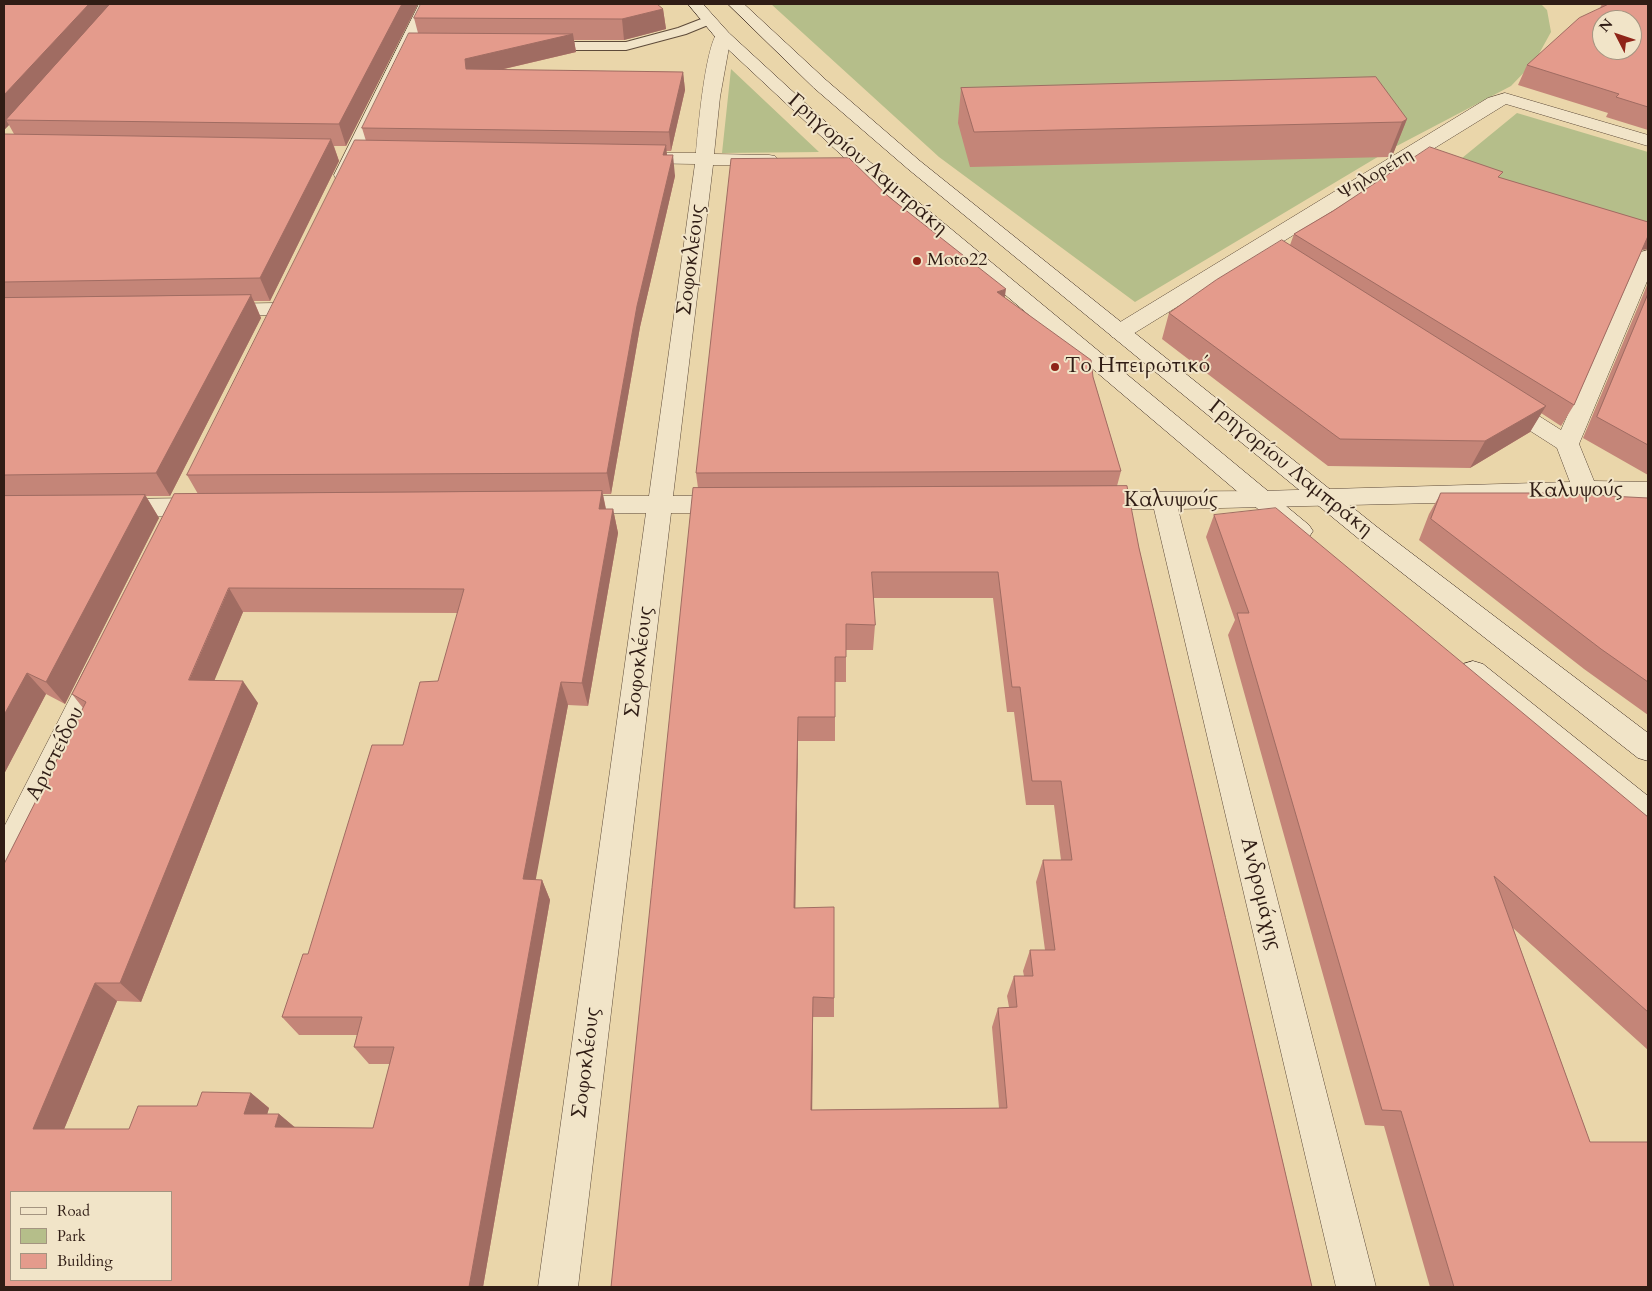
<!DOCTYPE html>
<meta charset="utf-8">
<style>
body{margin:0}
#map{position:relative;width:1652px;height:1291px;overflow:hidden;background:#ead6aa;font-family:Cardo,serif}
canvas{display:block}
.frame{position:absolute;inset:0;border:5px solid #301d15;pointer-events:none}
.legend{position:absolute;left:10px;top:1191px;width:162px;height:90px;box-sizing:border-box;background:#f1e4c8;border:1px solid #a49480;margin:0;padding:6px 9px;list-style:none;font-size:15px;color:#301d15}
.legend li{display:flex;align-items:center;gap:10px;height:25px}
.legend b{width:25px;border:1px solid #a49480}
.north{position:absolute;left:1592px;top:10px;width:50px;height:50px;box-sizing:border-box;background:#f1e4c8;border:1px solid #a49480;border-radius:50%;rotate:311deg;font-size:14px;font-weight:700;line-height:20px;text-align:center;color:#301d15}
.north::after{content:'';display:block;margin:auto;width:18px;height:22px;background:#8f2418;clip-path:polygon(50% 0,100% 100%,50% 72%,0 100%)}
</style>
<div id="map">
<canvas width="1652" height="1291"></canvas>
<div class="frame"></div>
<ul class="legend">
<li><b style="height:6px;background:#f1e4c8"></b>Road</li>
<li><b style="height:14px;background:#b5be8a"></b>Park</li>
<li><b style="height:14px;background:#e49b8c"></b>Building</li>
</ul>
<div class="north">N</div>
</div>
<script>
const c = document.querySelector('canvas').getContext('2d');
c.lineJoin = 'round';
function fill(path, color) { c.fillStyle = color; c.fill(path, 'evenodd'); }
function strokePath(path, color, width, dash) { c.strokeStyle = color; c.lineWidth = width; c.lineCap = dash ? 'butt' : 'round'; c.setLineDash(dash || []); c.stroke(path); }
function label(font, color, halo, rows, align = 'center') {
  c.font = font + ' Cardo,serif'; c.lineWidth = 4; c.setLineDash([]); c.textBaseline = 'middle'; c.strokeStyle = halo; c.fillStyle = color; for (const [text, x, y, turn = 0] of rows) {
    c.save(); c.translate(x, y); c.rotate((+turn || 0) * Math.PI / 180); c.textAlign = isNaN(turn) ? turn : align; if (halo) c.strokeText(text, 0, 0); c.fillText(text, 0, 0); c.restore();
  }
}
fill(new Path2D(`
 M771 4H1541L1547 10 1551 32 1535 61 1511 86 1391 149 1135 302 939 157Z
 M731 69 819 152 722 153Z
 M1517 113 1648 152V227L1445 172Z`), '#b5be8a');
const lane = new Path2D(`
 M709 16 715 20 713 23 686 34 626 50H547L541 46 547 42H626L678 28Z`);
const street = new Path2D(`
 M419 4H435L352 175 350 179 343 181 336 179 334 175Z
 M723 31 729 33 731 36 720 97 714 154 769 155 775 156 778 160 775 164 769 165H713L673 496 730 495 739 498 742 504 739 510 730 513H671L578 1287H538L646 513 568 514 559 511 556 505 559 499 568 496H649L695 164 637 163 631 162 628 158 631 154 637 153H696C698 129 705 50 717 33Z
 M1505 93 1648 135V146L1506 104 1128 337 1120 339 1112 337 1109 332 1112 327 1488 98Z
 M1648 250V279L1579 444 1594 481 1648 482V498L1178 509 1376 1287H1336L1154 509 1093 510 1084 507 1081 501 1084 495 1093 492 1262 491 1570 482 1557 448 1496 409 1493 404 1496 399 1504 397 1512 399 1561 430 1638 256 1641 252Z
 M278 303 285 305 289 309 285 313 278 315 220 316 213 314 209 310 213 306 220 304Z
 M205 498 214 501 217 507 214 513 205 516 115 517 106 514 103 508 106 502 115 499Z
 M98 660 108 663 112 671 15 868 4 872V827L88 663Z`);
const secondary = new Path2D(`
 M688 4H703L729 33 864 157 1309 525 1313 531 1309 537 1300 540 1291 537 852 165 717 39Z
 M728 4H744L826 80 920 161 1377 527 1648 733V761L1638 758 1359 539 908 169 814 88Z
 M1473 661 1483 664 1648 796V827L1637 823 1463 680 1459 672 1463 664Z`);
strokePath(lane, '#5e4b3a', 2);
strokePath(street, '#5e4b3a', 1);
strokePath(secondary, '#301d15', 1);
fill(lane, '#f1e4c8');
fill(street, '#f1e4c8');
fill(secondary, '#f1e4c8');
fill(new Path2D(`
 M4 4H418L346 146H334L339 161 270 301H254L261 318 170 496H146L159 518 65 704 46 694 4 774V134H14L9 125 4 130Z
 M1602 4H1648V130L1606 117 1608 113 1518 85 1527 65 1600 8Z
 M663 9 666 29 624 40H574L576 52 500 70 683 72 685 90 671 151H666L667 155 675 176 640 327 611 494H603L606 509H613L618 533 588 706 568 705 535 880H542L550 900 483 1287H4L83 708 72 694 198 494 187 475 366 141 362 128 418 33 414 18ZM243 612 458 613 438 681 403 745 308 954 282 1017 299 1035H357L354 1047 369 1064H390L373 1128H295L279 1114H267L269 1108 251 1093 197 1106 129 1129H64L117 1001 141 1002 258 703 214 680Z
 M961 88 1407 119 1393 154 1388 157 970 167 958 123Z
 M1501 178 1648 222V249L1642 250 1574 405 1561 426 1541 413 1530 432 1470 468 1328 466 1162 339 1169 313 1290 245 1294 234 1333 211Z
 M889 197 1004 298 1093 377 1121 471 1117 486 1139 548 1312 1287H611L698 488 696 473ZM873 598H993L1007 712H1014L1026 805H1054L1061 860H1043L1036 882 1045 950H1030L1023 971 1024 976H1014L1007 996 1009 1007 998 1008 992 1027 999 1108 812 1110 813 1017H834V998L795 908 798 741H835V682H846V650H873L875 625Z
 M1648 283V475L1583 438Z
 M1441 493 1648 498V715L1584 669 1419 540 1429 514Z
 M1214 515 1648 817V1050L1513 928 1590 1142 1648 1287H1430L1384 1126 1365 1125 1228 635 1235 620 1206 537Z`), '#c48578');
fill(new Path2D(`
 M89 4H117L6 120 9 125 4 130V95Z
 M402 4H418L346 146 339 124Z
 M663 9 666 29 624 40 622 19Z
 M573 34 576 52 469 77 466 69 465 59Z
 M683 72 685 90 671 151 669 132Z
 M1407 119 1393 154 1388 157 1402 122Z
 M331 139 339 161 270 301 260 278Z
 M666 145 668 165 663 155Z
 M673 155 675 176 640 327 611 494 607 473 637 306Z
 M1648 236V249L1640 250Z
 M1006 289 1003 309 997 292Z
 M251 295 261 318 170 496 156 473Z
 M1546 406 1530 432 1470 468 1485 441Z
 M602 491 607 515 599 509Z
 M145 495 159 518 65 704 46 682Z
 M613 509 618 533 588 706 582 683Z
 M229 588 243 612 205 703 189 680Z
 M27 673 46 694 4 774V715Z
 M243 681 258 703 141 1002 120 983Z
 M561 682 568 705 532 900 523 879Z
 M798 717V741L795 929 794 908Z
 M542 880 550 900 483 1287H469Z
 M95 983 117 1001 58 1144 33 1129Z
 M813 997V1017L812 1127 811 1110Z
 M251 1093 269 1108 263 1129 244 1114Z
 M279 1114 297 1129 275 1127Z`), '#a06c62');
const building = new Path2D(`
 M4 4H89L4 95Z
 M110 4H402L339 124 6 120Z
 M421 4H657L663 9 622 19 414 18Z
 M1609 4H1648V107L1616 97 1619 94 1527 65 1579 18ZM1602 20H1632V50H1602Z
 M409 33 573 34 465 59 466 69 683 72 669 132 362 128Z
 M1376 77 1407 119 1402 122 974 132 961 88Z
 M4 134 331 139 260 278 4 282Z
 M355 140 666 145 663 155H673L637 306 607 473 187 475Z
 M1430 147 1503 172 1498 177 1648 222V236L1574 405 1294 234 1333 211Z
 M849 158 889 197 1006 289 997 292 1091 360 1093 377 1121 471 696 473 731 159Z
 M1282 240 1546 406 1485 441 1340 439 1169 313 1216 280Z
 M1648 294V445L1597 417Z
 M251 295 156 473 4 475V298Z
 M1127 486 1139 548 1312 1287H611L693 488ZM872 572H998L1012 687H1020L1032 781H1061L1072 860H1043L1055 950H1030L1033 976H1014L1017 1007 998 1008 1007 1108 811 1110 813 997 834 998V907L794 908 798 717H835V657H846V624L875 625Z
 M602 491 599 509H613L582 683 561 682 523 879 542 880 469 1287H4V864L86 702 72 694 174 494ZM229 588 464 589 438 681 420 682 403 745H372L308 954H303L282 1017H362L354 1047H394L373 1128 275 1127 279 1114H244L251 1093 202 1092 197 1106H138L129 1129H33L95 983H120L243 681 189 680ZM11 1192H171V1280H11Z
 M1441 493H1552L1648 498V682L1601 649 1431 519Z
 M145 495 46 682 27 673 4 715V496Z
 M1276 508 1648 817V1012L1494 876 1590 1142H1648V1287H1454L1401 1111 1382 1110 1237 613H1249L1214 515Z`);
fill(building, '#e49b8c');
strokePath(building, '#a06c62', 1);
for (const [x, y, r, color] of [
 [917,261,5,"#8f2418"],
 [1055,367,5,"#8f2418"]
]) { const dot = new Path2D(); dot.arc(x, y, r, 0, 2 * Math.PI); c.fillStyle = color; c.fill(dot); strokePath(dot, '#f1e4c8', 2); }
label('18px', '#301d15', '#f1e4c8', [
 ["Ψηλορείτη",1376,175,-31]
]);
label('18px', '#301d15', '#f1e4c8', [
 ["Moto22",927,261]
], 'left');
label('21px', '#301d15', '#f1e4c8', [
 ["Γρηγορίου Λαμπράκη",867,165,41],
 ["Σοφοκλέους",692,260,-83],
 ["Γρηγορίου Λαμπράκη",1290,469,39],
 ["Καλυψούς",1576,491,-1],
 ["Καλυψούς",1171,501],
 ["Σοφοκλέους",640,662,-83],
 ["Αριστείδου",56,754,-63],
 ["Ανδρομάχης",1260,894,76],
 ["Σοφοκλέους",587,1063,-83]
]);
label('21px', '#301d15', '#f1e4c8', [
 ["Το Ηπειρωτικό",1065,367]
], 'left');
</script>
